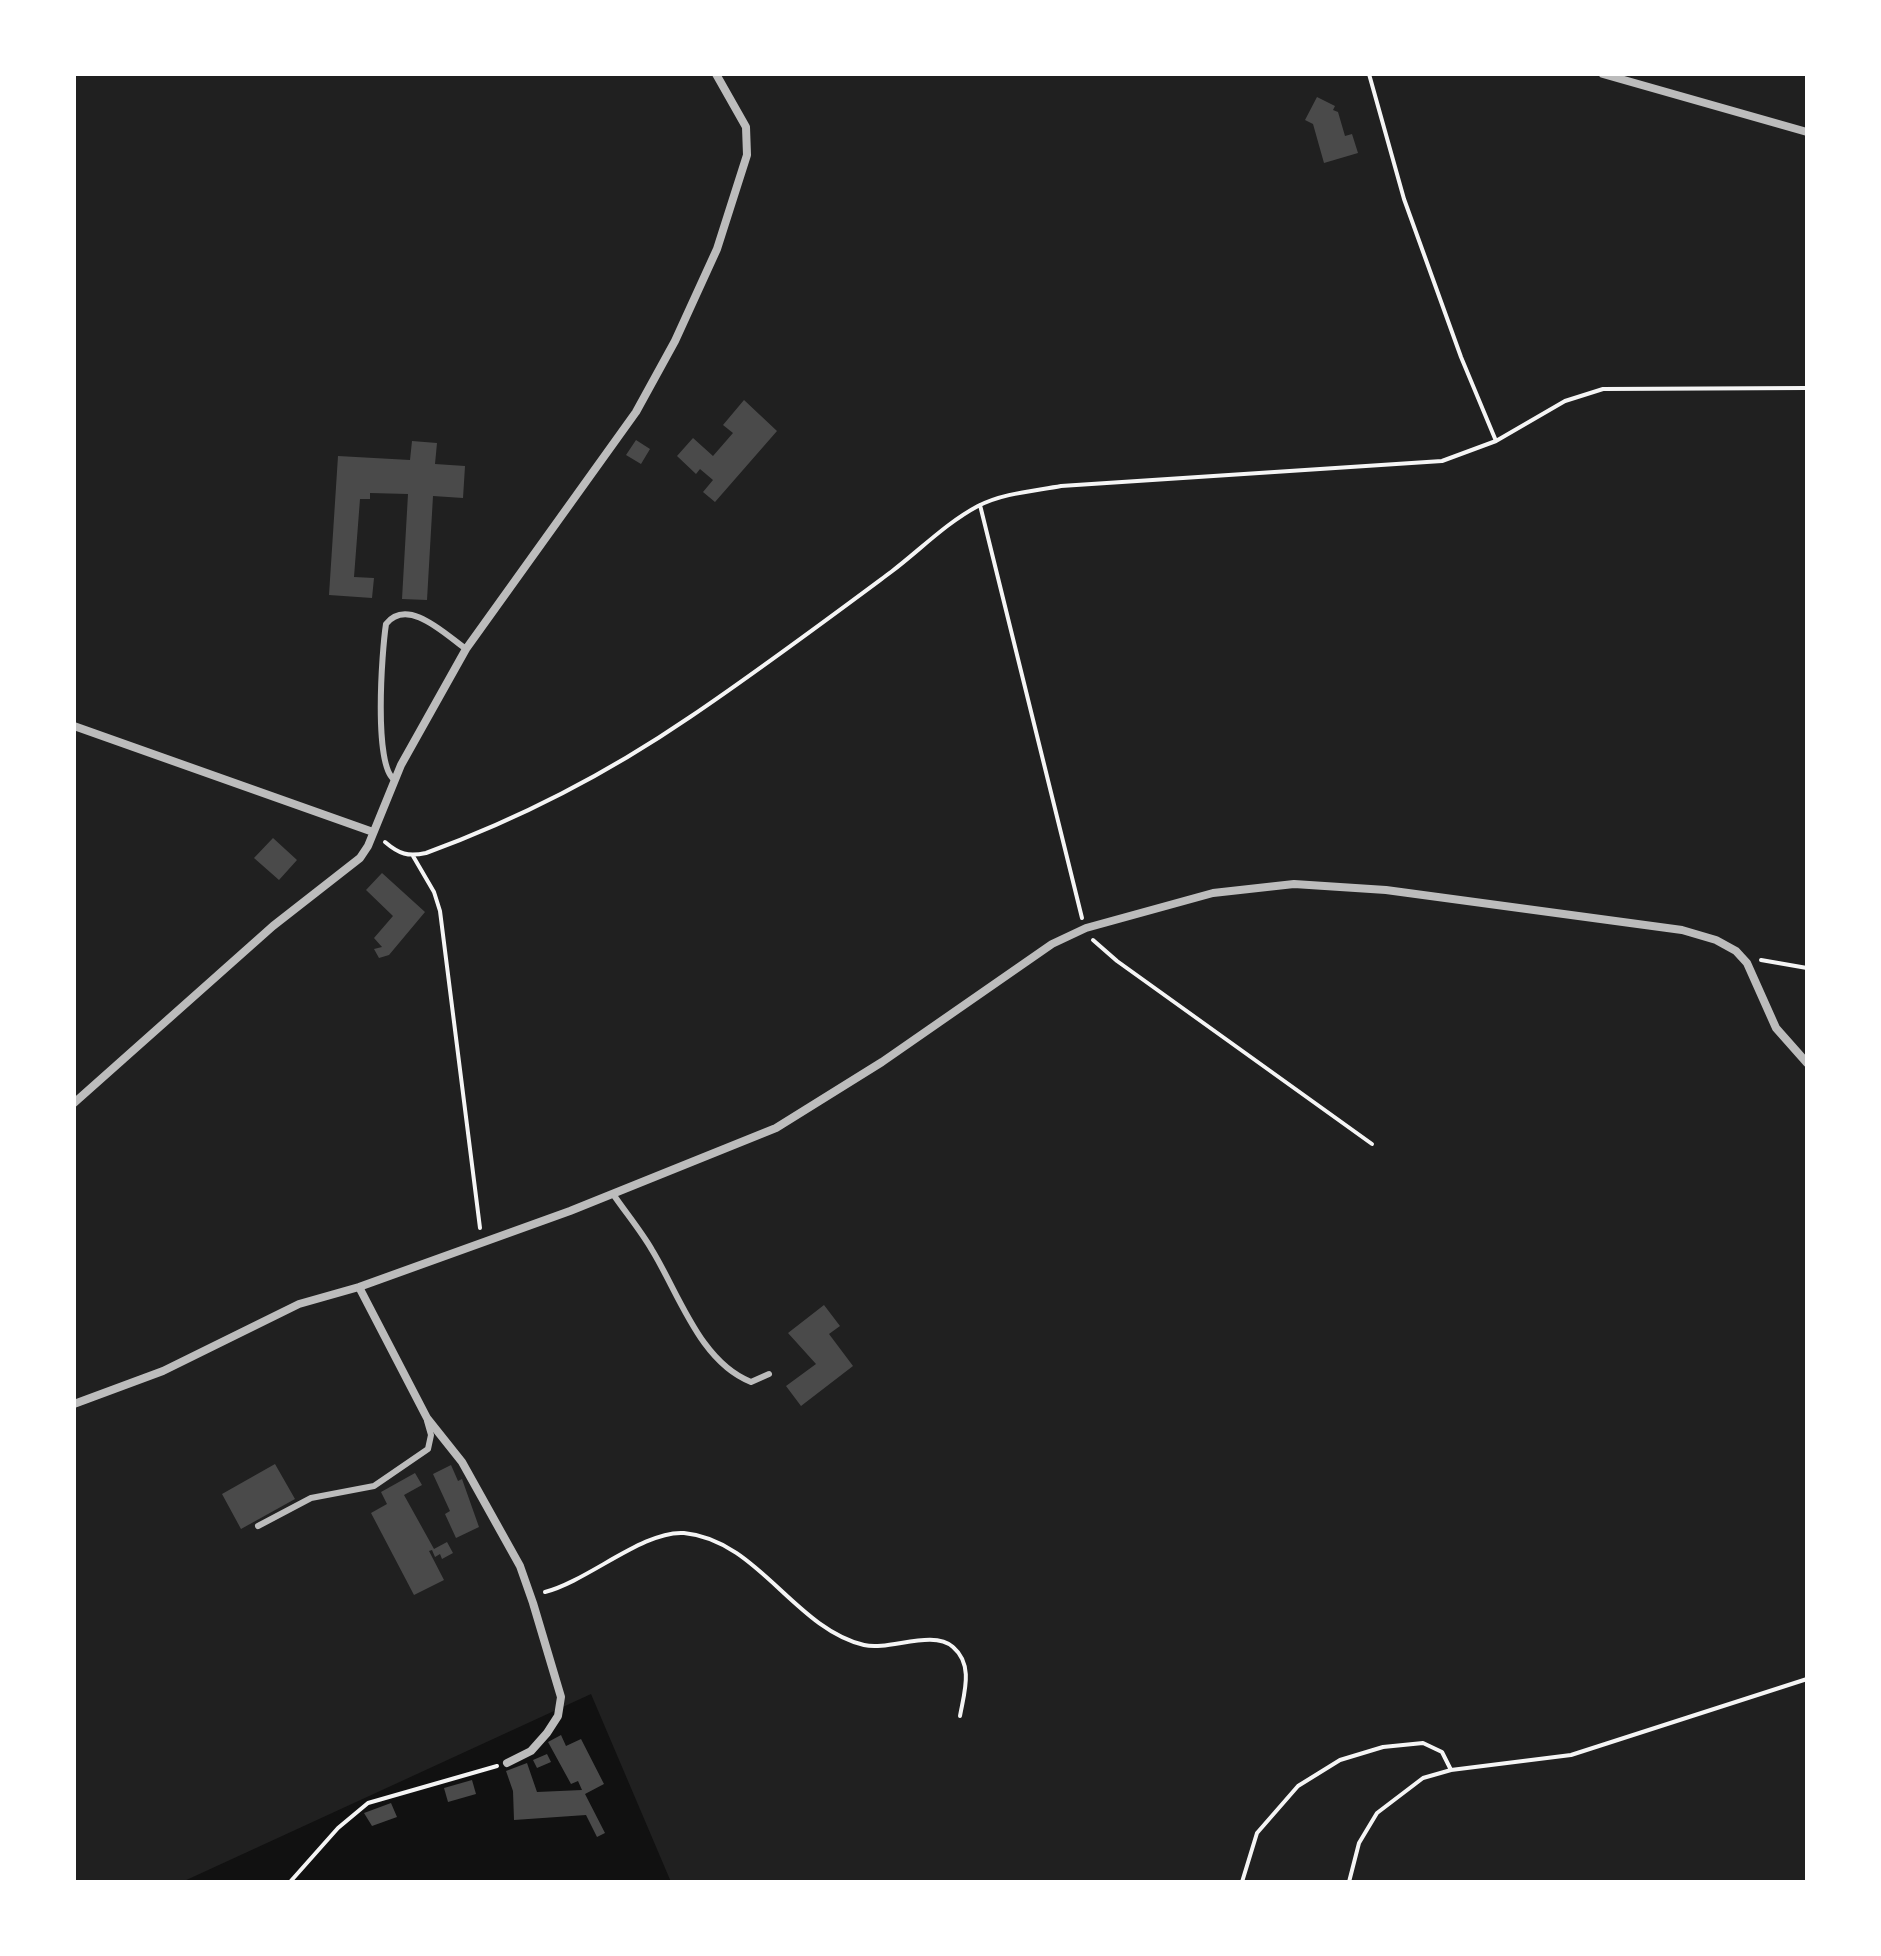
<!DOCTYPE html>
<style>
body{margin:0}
#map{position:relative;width:1881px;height:1956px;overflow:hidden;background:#111;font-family:Manrope,sans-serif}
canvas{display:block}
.frame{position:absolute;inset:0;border:76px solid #fff;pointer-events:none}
</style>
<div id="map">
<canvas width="1881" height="1956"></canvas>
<div class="frame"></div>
</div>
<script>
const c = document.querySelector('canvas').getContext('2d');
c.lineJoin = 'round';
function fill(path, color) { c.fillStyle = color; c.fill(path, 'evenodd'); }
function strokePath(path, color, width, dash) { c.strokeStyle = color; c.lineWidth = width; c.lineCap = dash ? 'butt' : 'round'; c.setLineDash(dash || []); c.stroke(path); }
fill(new Path2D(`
 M74 74H1807V1882H671L591 1694 182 1882H74Z`), '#202020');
fill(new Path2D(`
 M1317 97 1335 106 1333 110 1338 112 1345 136 1352 134 1358 153 1324 163 1313 124 1305 120Z
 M744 400 777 431 715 502 703 492 713 480 700 469 696 474 677 456 693 438 713 456 733 433 723 425Z
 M636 440 650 449 641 464 626 455Z
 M412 441 437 443 435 464 465 466 463 498 433 496 427 600 402 599 408 494 370 493V499H360L354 577 374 578 372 598 329 595 338 456 410 460Z
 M273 838 297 860 279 880 254 858Z
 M382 873 425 912 389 955 379 958 374 949 382 947 374 938 393 916 366 890Z
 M824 1305 840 1326 829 1334 853 1366 801 1406 786 1386 816 1364 788 1333Z
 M275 1464 295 1499 241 1529 222 1494Z
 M451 1465 458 1481 462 1479 479 1527 456 1538 445 1514 450 1511 433 1474Z
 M415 1473 422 1485 404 1495 434 1549 447 1542 453 1553 442 1559 440 1554 435 1557 432 1550 429 1551 444 1580 414 1595 371 1513 387 1504 381 1492Z
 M561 1735 566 1746 581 1739 604 1784 585 1794 605 1833 597 1837 586 1815 514 1820 513 1791 506 1771 527 1763 537 1792 582 1790 578 1781 571 1784 548 1742Z
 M547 1754 551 1762 537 1768 533 1760Z
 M472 1780 476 1794 448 1802 444 1788Z
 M391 1803 397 1817 372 1826 364 1813Z`), '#4a4a4a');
strokePath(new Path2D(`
 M1369 74 1404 199 1461 357 1496 441
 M980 505 1082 918
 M385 842C399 854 408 857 426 853 519 819 608 773 690 717 758 671 825 621 891 572 920 550 946 523 978 506 1003 493 1034 491 1061 486L1442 461 1496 441 1565 401 1603 389 1807 388
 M413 856 434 892 440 911 480 1228
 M1093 940 1117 961 1372 1144
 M1761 960 1807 968
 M545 1592C588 1581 644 1530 684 1533 758 1540 794 1628 864 1645 889 1651 933 1629 953 1647 974 1665 964 1693 960 1716
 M290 1882 338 1828 368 1803 497 1766
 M1242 1882 1257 1833 1298 1786 1340 1760 1383 1747 1423 1743 1442 1752 1451 1770
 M1349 1882 1359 1843 1377 1813 1423 1778 1451 1770 1571 1755 1807 1679`), '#f5f5f5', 4);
strokePath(new Path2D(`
 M395 780C373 768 382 650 386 624 408 596 447 636 466 649
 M613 1194C626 1213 641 1231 652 1250 679 1294 700 1362 751 1382L769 1374
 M258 1526 311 1498 374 1486 428 1449 431 1435 427 1421`), '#bcbcbc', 6);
strokePath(new Path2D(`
 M1603 74 1807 132
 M74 726 373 832
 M74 1103 273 926 360 858 368 846 401 765 466 649 636 412 675 341 717 249 747 155 746 127 716 74
 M359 1287 427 1418 462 1462 520 1566 533 1603 561 1697 558 1716 547 1733 531 1751 507 1763
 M74 1404 163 1371 299 1304 359 1287 570 1211 776 1128 882 1062 1052 944 1086 928 1213 893 1294 884 1386 890 1682 930 1716 940 1736 951 1747 963 1776 1028 1807 1063`), '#bcbcbc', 8);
</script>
